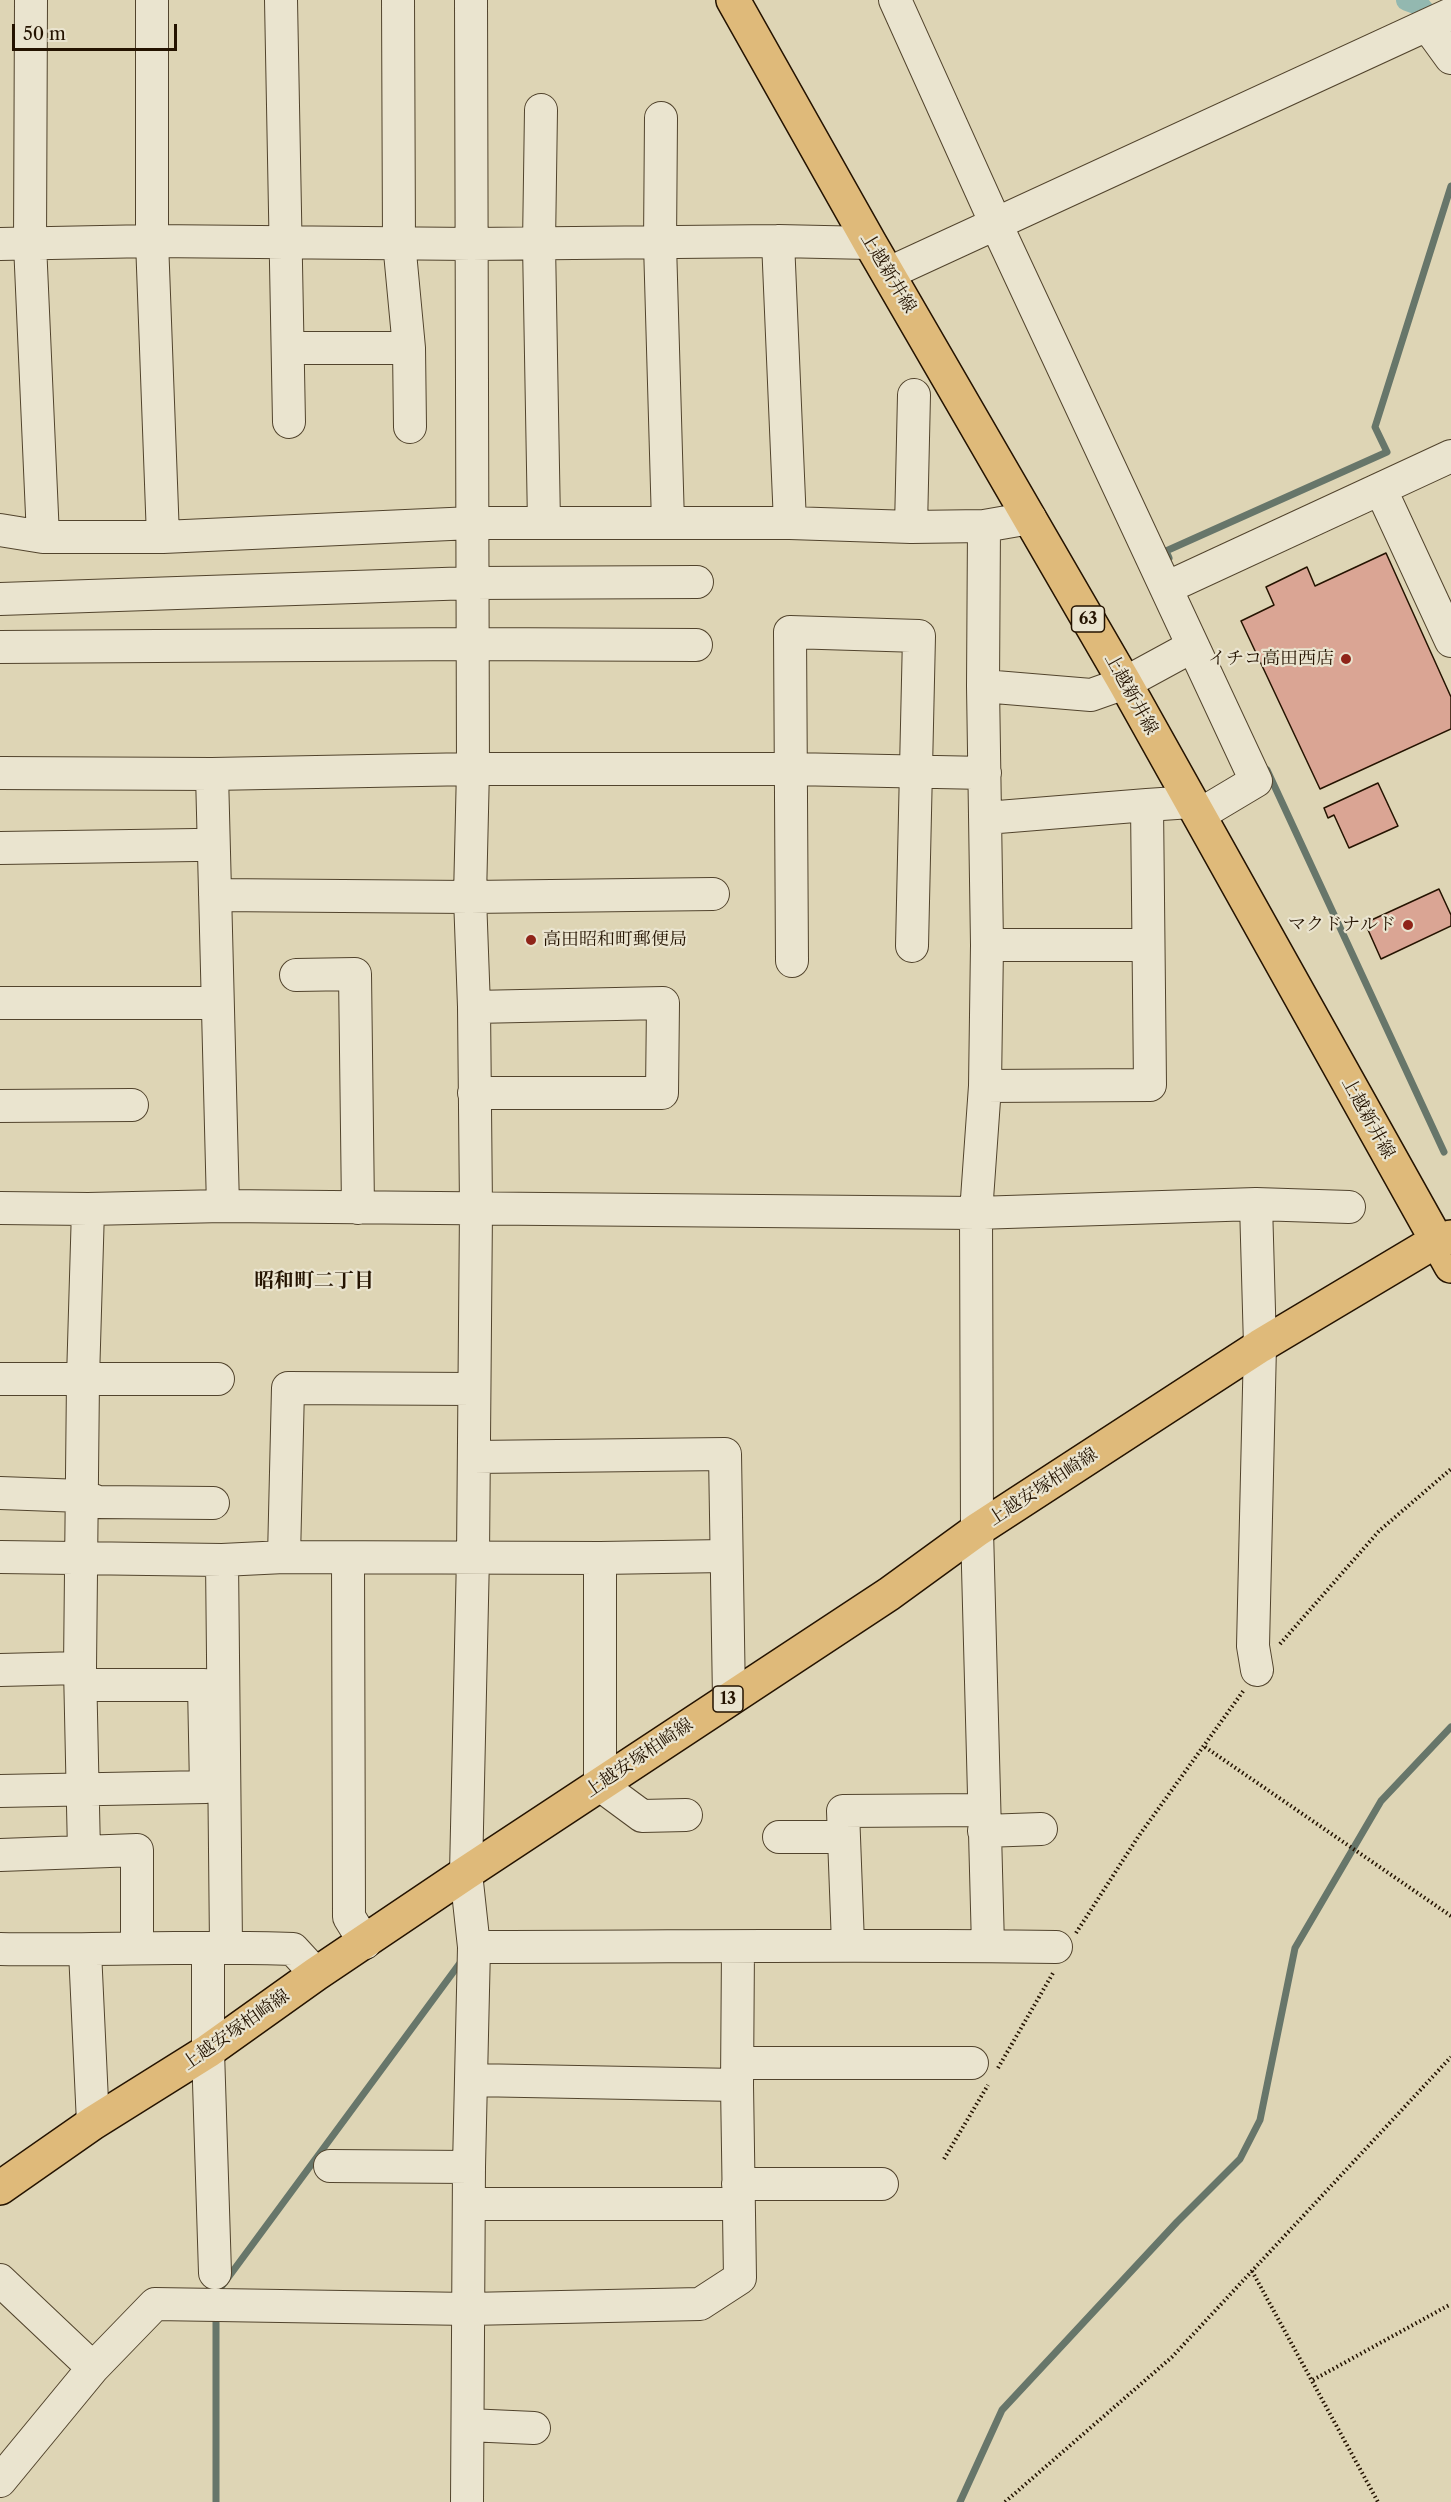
<!DOCTYPE html>
<meta charset="utf-8">
<style>
body{margin:0}
#map{position:relative;width:1451px;height:2502px;overflow:hidden;background:#ded5b5;font-family:"Libre Caslon Text",serif}
canvas{display:block}
.scale{position:absolute;left:12px;top:24px;width:165px;height:27px;box-sizing:border-box;border:3px solid #241300;border-top:0;padding-left:8px;font-size:18px;line-height:21px;white-space:nowrap;color:#241300;-webkit-text-stroke:4px #eae4cf;paint-order:stroke}
</style>
<div id="map">
<canvas width="1451" height="2502"></canvas>
<div class="scale">50 m</div>
</div>
<script>
const c = document.querySelector('canvas').getContext('2d');
c.lineJoin = 'round';
function strokePath(path, color, width, dash) { c.strokeStyle = color; c.lineWidth = width; c.lineCap = dash ? 'butt' : 'round'; c.setLineDash(dash || []); c.stroke(path); }
function fill(path, color) { c.fillStyle = color; c.fill(path, 'evenodd'); }
function label(font, color, halo, rows, align = 'center') {
  c.font = font + ' "Libre Caslon Text","Noto Serif JP",serif'; c.lineWidth = 4.5; c.setLineDash([]); c.textBaseline = 'middle'; c.strokeStyle = halo; c.fillStyle = color; for (const [text, x, y, turn = 0] of rows) {
    c.save(); c.translate(x, y); c.rotate((+turn || 0) * Math.PI / 180); c.textAlign = isNaN(turn) ? turn : align; if (halo) c.strokeText(text, 0, 0); c.fillText(text, 0, 0); c.restore();
  }
}
strokePath(new Path2D(`
 M1418 4 1425 18
 M1169 558 1166 551 1387 452 1375 427 1451 186
 M1267 770 1444 1152
 M216 2297V2294L460 1963
 M216 2314V2502
 M960 2502 1002 2410 1177 2222 1240 2159 1260 2120 1295 1948 1381 1801 1451 1727`), '#67766a', 7);
strokePath(new Path2D(`
 M1407 0 1418 4 1442 34`), '#93b8b0', 22);
const building = new Path2D(`
 M1386 553 1451 697V729L1320 789 1241 621 1274 605 1266 587 1307 567 1315 586Z
 M1378 783 1398 826 1349 848 1334 815 1328 818 1324 808Z
 M1439 889 1451 915V926L1381 959 1365 923Z`);
fill(building, '#daa594');
strokePath(building, '#241300', 1.5);
const minor = new Path2D(`
 M31 0 30 244 43 537
 M281 0 289 422
 M398 0 399 242 409 348 410 427
 M895 0 996 224 1193 646 1125 683 1091 695 983 686
 M1427 25 1451 58
 M541 110 539 244 544 523
 M661 118 660 244 668 523
 M778 241 790 523
 M0 244 152 241 472 244 778 241 870 243
 M889 273 1451 14
 M288 348H409
 M1381 490 1451 641
 M911 527 914 395
 M0 530 43 537H163L152 241V0
 M163 537 472 523H790L911 527 984 526
 M1166 588 1451 456
 M0 599 472 583 697 582
 M1193 646 1256 781 1199 815
 M0 647 472 644 696 645
 M0 773 212 774 473 769H791L985 773
 M212 774 223 1206
 M986 818 1147 805
 M0 848 196 845
 M215 895 470 897 713 894
 M987 945H1148
 M792 961 790 632 919 636 912 946
 M296 975 355 974 358 1208
 M0 1003H217
 M474 1007 663 1003 662 1093H474
 M985 1086 1150 1085 1147 805 1191 802
 M0 1106 132 1105
 M1256 1204 1260 1346 1253 1646 1257 1670
 M0 1208 88 1209 223 1206 976 1213 1256 1204 1349 1207
 M0 1379H218
 M474 1457 725 1454 729 1699
 M0 1493 82 1496 98 1502 213 1503
 M0 1557 222 1560 284 1557 600 1558 725 1556
 M284 1557 288 1388 473 1389
 M600 1558V1785L642 1816 686 1815
 M348 1559 349 1917 365 1943
 M222 1560 226 1946
 M0 1670 80 1668
 M0 1791 206 1787 204 1685H81
 M984 1831 1041 1829
 M779 1837H844
 M84 1852 80 1668 83 1379 88 1209
 M0 1855 137 1850V1948
 M848 1944 843 1811 983 1810
 M988 1946 977 1530 976 1213 985 1086 987 945 983 686 984 526 1030 518
 M474 1947C668 1947 862 1944 1056 1947
 M0 1949C98 1951 195 1945 293 1949L316 1974
 M208 1949V2051L215 2273
 M85 1951 93 2123
 M738 2063H972
 M472 2080 737 2085
 M330 2166 469 2167
 M738 2184H882
 M469 2204H737
 M0 2280 93 2368
 M468 2425 534 2428
 M0 2481 93 2368 155 2304 469 2309 700 2304 740 2278 737 2085 738 1947
 M467 2502 469 2167 474 1947 466 1873 473 1556 476 1208 474 1007 470 897 473 769 471 0`);
const major = new Path2D(`
 M733 0 870 243 1125 683 1451 1266
 M0 2188 93 2123 208 2051 316 1974 466 1873 889 1594 977 1530 1260 1346 1436 1241 1451 1237`);
strokePath(minor, '#52442d', 34);
strokePath(major, '#241300', 36);
strokePath(new Path2D(`
 M1280 1644 1379 1531 1451 1469
 M1205 1747 1451 1916
 M1076 1933 1138 1837 1244 1690
 M998 2068 1053 1973
 M944 2159 988 2085
 M1252 2271 1378 2502
 M1313 2380 1451 2304
 M1005 2502 1172 2357 1451 2057`), '#241300', 4, [1.5, 3]);
strokePath(minor, '#eae4cf', 32);
strokePath(major, '#dfba7a', 33);
for (const [x, y, r, color] of [
 [1346,659,6,"#8f2418"],
 [1408,925,6,"#8f2418"],
 [531,940,6,"#8f2418"]
]) { const dot = new Path2D(); dot.arc(x, y, r, 0, 2 * Math.PI); c.fillStyle = color; c.fill(dot); strokePath(dot, '#eae4cf', 2); }
for (const [x, y, w] of [
 [1088,619,33],
 [728,1699,30]
]) { const box = new Path2D(); box.roundRect(x - w / 2, y - 13, w, 26, 4.5); c.fillStyle = '#eae4cf'; c.fill(box); strokePath(box, '#241300', 1.5); }
label('bold 16px', '#241300', null, [
 ["63",1088,619],
 ["13",728,1699]
]);
label('18px', '#241300', '#eae4cf', [
 ["上越新井線",888,273,59],
 ["上越新井線",1131,694,61],
 ["上越新井線",1368,1118,61],
 ["上越安塚柏崎線",1043,1487,-33],
 ["上越安塚柏崎線",639,1758,-34],
 ["上越安塚柏崎線",236,2030,-35]
]);
label('18px', '#241300', '#eae4cf', [
 ["イチコ高田西店",1334,659],
 ["マクドナルド",1396,925],
 ["高田昭和町郵便局",543,940,"left"]
], 'right');
label('bold 20px', '#241300', '#eae4cf', [
 ["昭和町二丁目",314,1281]
]);
</script>
